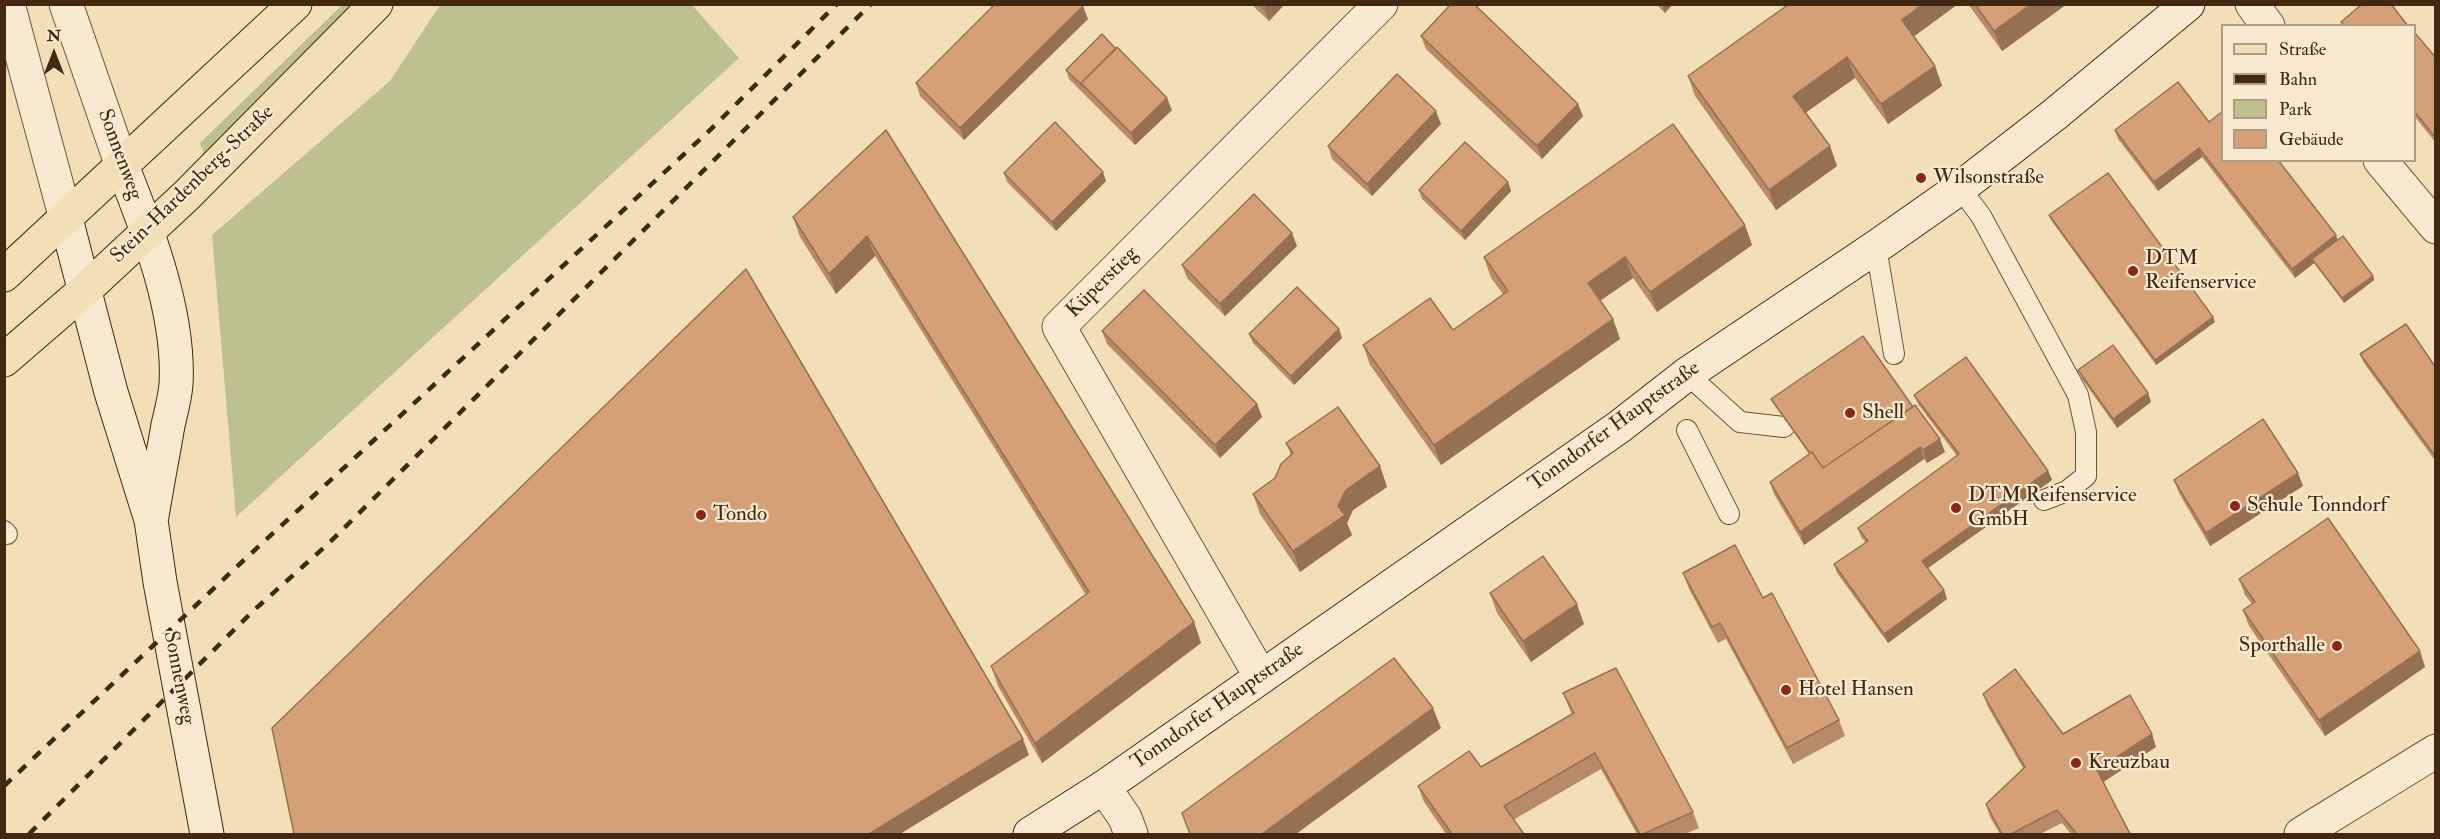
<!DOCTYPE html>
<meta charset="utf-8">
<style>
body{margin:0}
#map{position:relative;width:2440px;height:839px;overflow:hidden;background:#f2dfb7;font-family:"IM FELL Double Pica",serif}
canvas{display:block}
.frame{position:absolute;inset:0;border:6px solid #422711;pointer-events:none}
.legend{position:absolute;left:2221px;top:24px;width:195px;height:138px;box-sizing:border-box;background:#f7ead0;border:2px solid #af9c84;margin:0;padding:8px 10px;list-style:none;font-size:18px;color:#422711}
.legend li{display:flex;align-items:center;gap:12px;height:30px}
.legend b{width:30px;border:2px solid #af9c84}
.north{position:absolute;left:24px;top:24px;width:60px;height:60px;-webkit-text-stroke:4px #f7ead0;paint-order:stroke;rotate:0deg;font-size:16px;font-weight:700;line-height:24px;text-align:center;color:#422711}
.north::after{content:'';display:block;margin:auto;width:21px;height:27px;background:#422711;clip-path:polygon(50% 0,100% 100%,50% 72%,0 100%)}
</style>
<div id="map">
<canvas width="2440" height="839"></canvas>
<div class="frame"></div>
<ul class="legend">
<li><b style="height:8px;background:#f2dfb7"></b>Straße</li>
<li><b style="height:8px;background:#422711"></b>Bahn</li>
<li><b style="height:16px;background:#bcc18d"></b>Park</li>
<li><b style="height:16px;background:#d6a077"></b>Gebäude</li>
</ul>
<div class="north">N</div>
</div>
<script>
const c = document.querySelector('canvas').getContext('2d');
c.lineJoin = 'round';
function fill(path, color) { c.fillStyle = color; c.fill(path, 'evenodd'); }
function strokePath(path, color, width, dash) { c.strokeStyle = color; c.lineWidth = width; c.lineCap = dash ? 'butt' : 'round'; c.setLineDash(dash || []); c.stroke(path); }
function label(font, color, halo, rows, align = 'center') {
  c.font = font + ' "IM FELL Double Pica",serif'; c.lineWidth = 4.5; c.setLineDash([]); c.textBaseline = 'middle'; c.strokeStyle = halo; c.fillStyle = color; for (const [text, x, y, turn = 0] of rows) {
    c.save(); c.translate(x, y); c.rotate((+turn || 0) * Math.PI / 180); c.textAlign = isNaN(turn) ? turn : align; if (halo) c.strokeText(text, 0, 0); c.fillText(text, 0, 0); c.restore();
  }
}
fill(new Path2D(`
 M342 5H359L204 155 200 143Z
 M440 5H692L739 58 236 517 212 235 390 81Z`), '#bcc18d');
const service = new Path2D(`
 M1960 188 1981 216 2078 395 2086 432V476L2067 491 2044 500
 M1876 247 1894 354
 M1687 374 1740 422 1784 427
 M1687 430 1729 514
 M4 531 7 534`);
const minor = new Path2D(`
 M2252 4 2268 26
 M2380 160 2436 227
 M1261 677 1059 327 1381 4
 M1104 787 1125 818 1131 834
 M2301 834 2436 751`);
const tertiary = new Path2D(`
 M8 4 66 219
 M66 4 122 166`);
const secondary = new Path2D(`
 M122 166C148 230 180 314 176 384 175 398 171 412 168 425 163 455 157 485 152 516
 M66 219 111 392 151 520 160 582 207 834
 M1030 834 1104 787 1619 427 1687 374 1876 247 1960 188 2054 115 2188 4`);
const primary = new Path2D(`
 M4 275 295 4
 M4 360 85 290 187 195 376 4`);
strokePath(service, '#6e553a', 22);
strokePath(minor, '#6e553a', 35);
strokePath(tertiary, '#6e553a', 35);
strokePath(secondary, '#422711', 35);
strokePath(primary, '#422711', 35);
strokePath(service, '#f7ead0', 20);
strokePath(minor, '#f7ead0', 33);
strokePath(tertiary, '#f7ead0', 33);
strokePath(secondary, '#f7ead0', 33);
strokePath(primary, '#f2dfb7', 33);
strokePath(new Path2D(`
 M4 786 244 560 707 133 837 4
 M29 834 253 611 328 544 871 4`), '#422711', 4.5, [10, 10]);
fill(new Path2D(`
 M1251 4H1285L1269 21Z
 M1656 4H1673L1665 13Z
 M1958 4 1914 36 1935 66 1942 86 1888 124 1855 78 1806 112 1830 146 1837 166 1776 210 1695 96 1688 76Z
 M1968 4H2067L2002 51Z
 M1088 19 964 140 920 96 916 83Z
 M2415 33 2436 58V143L2415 117Z
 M1421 36 1583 116 1542 159 1426 49Z
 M1066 70 1172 110 1135 145 1069 79Z
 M2209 122 2337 240 2373 276 2374 280 2344 303 2314 263 2295 278 2202 157 2158 191 2118 139 2115 130Z
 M1441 124 1372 196 1332 159 1328 146Z
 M886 130 1194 622 1201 643 1042 763 998 686 991 666 1086 595 875 256 836 294 800 237 793 217Z
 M1004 173 1106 181 1056 231 1007 182Z
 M1508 182 1511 191 1465 240 1422 199 1419 190Z
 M2049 215 2215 322 2156 365 2051 220Z
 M1745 225 1752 245 1657 312 1633 278 1600 301 1613 319 1620 339 1441 465 1370 365 1363 345 1453 330 1503 294 1491 278 1484 257Z
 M1297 246 1225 316 1187 278 1182 265Z
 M1339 329 1342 338 1294 385 1253 343 1249 334Z
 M1102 331 1257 404 1262 417 1220 458 1107 344Z
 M2360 354 2436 368V462L2364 363Z
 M2078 370 2148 393 2151 402 2117 428 2082 379Z
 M1914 395 2048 471 2052 480 1928 568 1944 590 1947 599 1888 643 1837 573 1834 564 1866 543 1861 537 1858 528 1957 456 1918 404Z
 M1771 399 1945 452 1927 463 1924 459 1804 545 1774 494 1770 482 1809 454 1773 403Z
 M1286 443 1380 466 1387 487 1353 510 1347 523 1352 535 1300 572 1260 514 1253 494 1275 478 1291 455Z
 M2174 480 2303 486 2210 546 2179 493Z
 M1683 573 1763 598 1839 720 1845 736 1793 764 1726 639 1718 643 1689 589Z
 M2239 579 2425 667 2325 736 2249 626 2243 610 2252 604 2245 595Z
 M1490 593 1584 624 1531 662 1497 613Z
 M1563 693 1693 812 1699 828 1685 834H1637L1601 769 1513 820 1524 834H1446L1424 802 1418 786 1481 767 1572 715Z
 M1983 694 2063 734 2156 747 2103 782 2131 834H2071L2062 823 2040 834H2000L1990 817 1986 804 2023 768 1988 707Z`), '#b88a66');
fill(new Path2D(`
 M1268 4H1285L1269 21 1264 9Z
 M1662 4H1673L1665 13Z
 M1923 4H1958L1909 40 1902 20Z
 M2031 4H2067L2002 51 1994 31Z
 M1083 6 1088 19 964 140 960 128Z
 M1847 57 1855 78 1801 116 1793 96Z
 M1935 66 1942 86 1888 124 1881 104Z
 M1167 98 1172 110 1135 145 1131 133Z
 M1578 104 1583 116 1542 159 1537 146Z
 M1436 111 1441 124 1372 196 1367 184Z
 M1830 146 1837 166 1776 210 1769 190Z
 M2199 148 2202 157 2158 191 2154 182Z
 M1103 172 1106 181 1056 231 1052 222Z
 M1508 182 1511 191 1465 240 1461 231Z
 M1745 225 1752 245 1657 312 1650 292Z
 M1292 233 1297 246 1225 316 1220 304Z
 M2336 235 2339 244 2312 259 2314 263 2295 278 2292 269Z
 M867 236 875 256 836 294 829 274Z
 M1625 257 1633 278 1595 304 1588 283Z
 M2373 276 2374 280 2344 303 2342 298Z
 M2213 317 2215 322 2156 365 2155 360Z
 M1613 319 1620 339 1441 465 1434 445Z
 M1339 329 1342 338 1294 385 1291 376Z
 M2148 393 2151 402 2117 428 2113 419Z
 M1257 404 1262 417 1220 458 1215 445Z
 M1940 439 1945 452 1927 463 1923 450Z
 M1920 447 1924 459 1804 545 1800 532Z
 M1380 466 1387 487 1353 510 1347 523 1352 535 1300 572 1293 551 1338 506 1346 490Z
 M2048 471 2052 480 1925 570 1922 561Z
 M2298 473 2303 486 2210 546 2206 533Z
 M1944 590 1947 599 1888 643 1884 634Z
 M1577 604 1584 624 1531 662 1523 641Z
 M1194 622 1201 643 1042 763 1035 743Z
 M2420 651 2425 667 2325 736 2319 720Z
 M1433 708 1441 728 1296 834H1262Z
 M2152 734 2156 747 2102 783 2097 770Z
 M1023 739 1029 755 900 834H869Z`), '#967053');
const building = new Path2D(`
 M995 4H1082L1083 6 960 128 916 83Z
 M1260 4H1268L1264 9Z
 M1451 4H1474L1578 104 1537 146 1421 36Z
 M1789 4H1923L1902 20 1935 66 1881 104 1847 57 1793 96 1830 146 1769 190 1688 76Z
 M1975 4H2031L1994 31Z
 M2362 4H2391L2408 26H2344L2341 22Z
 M2415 33 2436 58V138L2415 112Z
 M1102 34 1116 49 1081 83 1083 86 1066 70Z
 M1117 47 1167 98 1131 133 1081 83Z
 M1397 74 1436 111 1367 184 1328 146Z
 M2178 82 2209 122 2223 111V160H2278L2336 235 2292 269 2199 148 2154 182 2115 130Z
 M1055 122 1103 172 1052 222 1004 173Z
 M1673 124 1745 225 1650 292 1625 257 1588 283 1613 319 1434 445 1363 345 1430 298 1453 330 1508 291 1484 257Z
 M886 130 1194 622 1035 743 991 666 1089 592 867 236 829 274 793 217Z
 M1465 142 1508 182 1461 231 1419 190Z
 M2108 173 2213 317 2155 360 2049 215Z
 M1254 194 1292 233 1220 304 1182 265Z
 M2343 236 2373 276 2342 298 2312 259Z
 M746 269 1023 739 869 834H294L272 728Z
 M1297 287 1339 329 1291 376 1249 334Z
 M1144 290 1257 404 1215 445 1102 331Z
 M2406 324 2436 368V457L2360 354Z
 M1863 336 1913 407 1823 468 1812 452 1810 453 1771 399Z
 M2113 345 2148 393 2113 419 2078 370Z
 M1966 357 2048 471 1922 561 1944 590 1884 634 1834 564 1868 541 1858 528 1959 454 1914 395Z
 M1915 405 1940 439 1923 450 1920 447 1800 532 1770 482 1812 452 1823 468Z
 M1338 407 1380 466 1346 490 1338 506 1345 515 1293 551 1253 494 1275 478 1281 464 1293 453 1286 443Z
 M2263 419 2298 473 2206 533 2174 480Z
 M2328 518 2420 651 2319 720 2243 610 2255 602 2239 579Z
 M1735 545 1763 598 1772 593 1839 720 1787 748 1720 623 1712 627 1683 573Z
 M1543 556 1577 604 1523 641 1490 593Z
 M1394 658 1433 708 1262 834H1190L1182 813Z
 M1616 668 1693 812 1643 834H1640L1595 753 1504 806 1524 834H1452L1418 786 1469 751 1481 767 1574 713 1563 693Z
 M2015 669 2063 734 2130 695 2152 734 2097 770 2130 834H2077L2057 810 2011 834H2002L1986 804 2025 767 1983 694Z`);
fill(building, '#d6a077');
strokePath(building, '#967053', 1.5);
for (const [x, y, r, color] of [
 [1921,178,6,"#8f2418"],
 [2133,271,6,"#8f2418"],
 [1850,413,6,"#8f2418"],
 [2235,506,6,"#8f2418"],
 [1956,508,6,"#8f2418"],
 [701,515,6,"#8f2418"],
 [2337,646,6,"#8f2418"],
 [1786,690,6,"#8f2418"],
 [2076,763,6,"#8f2418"]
]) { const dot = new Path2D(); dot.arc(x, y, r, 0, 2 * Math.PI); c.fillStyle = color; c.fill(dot); strokePath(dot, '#f7ead0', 2); }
label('21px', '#422711', '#f7ead0', [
 ["Sonnenweg",119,155,70],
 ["Stein-Hardenberg-Straße",193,185,-44],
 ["Küperstieg",1103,283,-45],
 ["Tonndorfer Hauptstraße",1615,427,-36],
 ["Sonnenweg",178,678,79],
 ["Tonndorfer Hauptstraße",1218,707,-35]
]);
label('21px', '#422711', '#f7ead0', [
 ["Wilsonstraße",1933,178],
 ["DTM",2145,259],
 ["Reifenservice",2145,283],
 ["Shell",1862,413],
 ["DTM Reifenservice",1968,496],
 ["GmbH",1968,520],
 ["Schule Tonndorf",2247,506],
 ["Tondo",713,515],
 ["Sporthalle",2325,646,"right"],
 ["Hotel Hansen",1798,690],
 ["Kreuzbau",2088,763]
], 'left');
</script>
